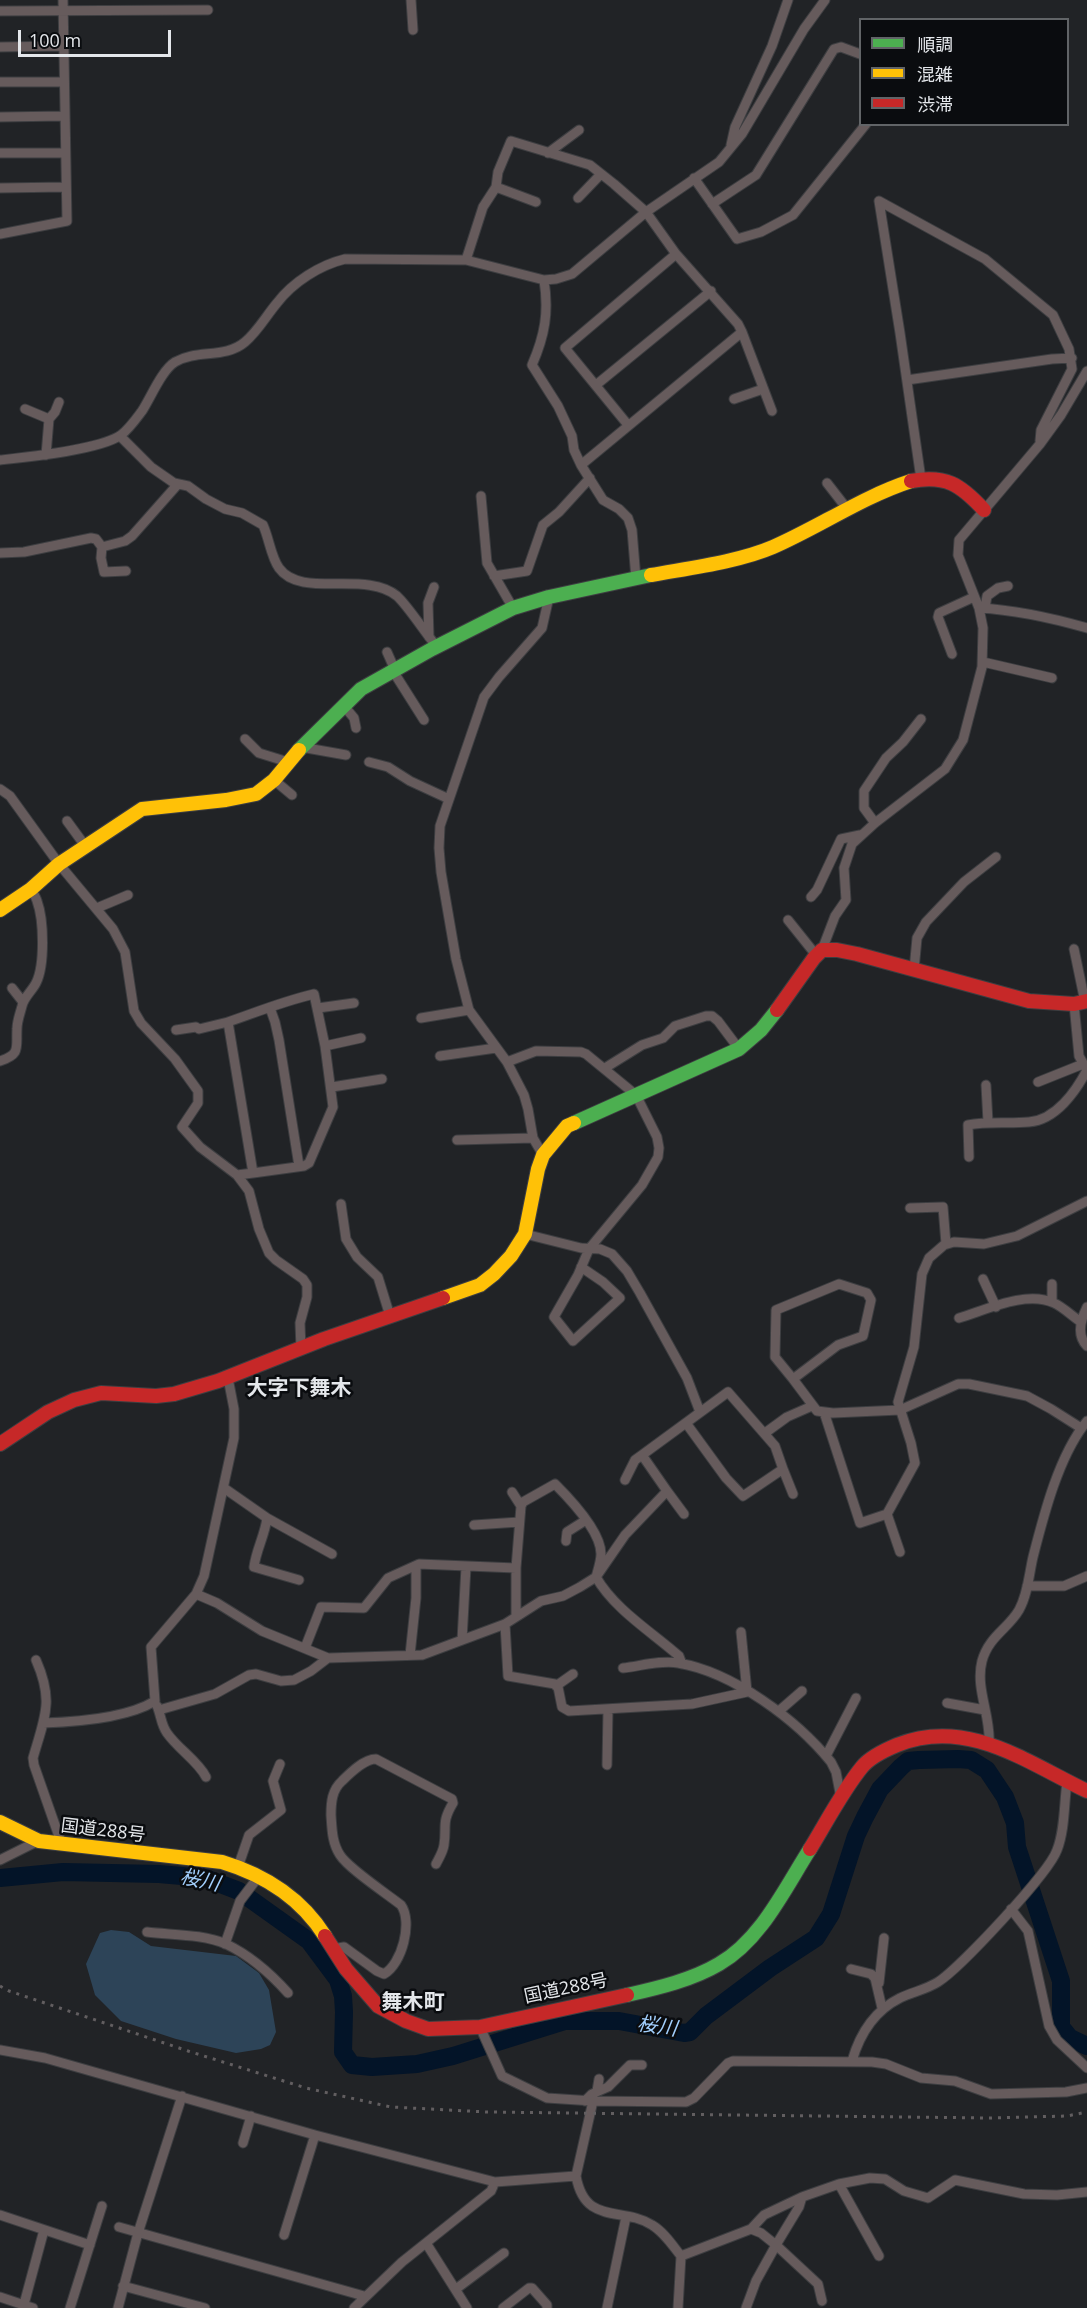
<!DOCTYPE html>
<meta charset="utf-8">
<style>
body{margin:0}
#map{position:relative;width:1087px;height:2308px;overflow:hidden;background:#212326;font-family:"Open Sans","Noto Sans JP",sans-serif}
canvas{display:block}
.legend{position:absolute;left:859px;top:18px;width:210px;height:108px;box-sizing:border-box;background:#0a0c0f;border:2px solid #616467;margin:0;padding:8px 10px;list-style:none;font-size:18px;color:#e4e7eb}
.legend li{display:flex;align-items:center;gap:12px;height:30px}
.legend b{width:30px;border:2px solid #616467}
.scale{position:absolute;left:18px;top:30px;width:153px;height:27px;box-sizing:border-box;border:3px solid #e4e7eb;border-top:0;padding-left:8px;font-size:18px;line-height:21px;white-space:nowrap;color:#e4e7eb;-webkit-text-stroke:4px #0a0c0f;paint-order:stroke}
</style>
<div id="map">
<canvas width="1087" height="2308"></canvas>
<ul class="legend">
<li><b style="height:8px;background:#4caf50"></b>順調</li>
<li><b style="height:8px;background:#ffc107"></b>混雑</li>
<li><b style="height:8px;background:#c62828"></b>渋滞</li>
</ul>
<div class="scale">100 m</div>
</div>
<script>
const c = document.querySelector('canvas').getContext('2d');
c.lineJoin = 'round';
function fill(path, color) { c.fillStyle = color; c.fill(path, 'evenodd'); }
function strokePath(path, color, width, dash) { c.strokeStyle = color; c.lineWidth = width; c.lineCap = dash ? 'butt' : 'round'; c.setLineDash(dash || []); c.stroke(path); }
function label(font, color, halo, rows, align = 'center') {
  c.font = font + ' "Open Sans","Noto Sans JP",sans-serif'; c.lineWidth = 5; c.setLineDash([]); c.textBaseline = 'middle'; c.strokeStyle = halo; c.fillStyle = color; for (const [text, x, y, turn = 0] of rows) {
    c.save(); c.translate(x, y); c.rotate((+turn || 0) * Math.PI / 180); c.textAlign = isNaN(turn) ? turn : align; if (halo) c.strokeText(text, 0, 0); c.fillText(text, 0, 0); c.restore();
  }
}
fill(new Path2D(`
 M111 1930 129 1932 151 1946 236 1956 259 1973 269 1990 276 2032 270 2045 261 2049 236 2053 176 2039 121 2021 95 1995 86 1964 100 1933Z`), '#2d4458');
strokePath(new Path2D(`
 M0 1878 63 1872 159 1874 205 1878 239 1891 309 1941 338 1980 343 1996 344 2012 343 2052 352 2065 372 2067 417 2064 453 2056 565 2021H619L684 2033 690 2032 706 2016 770 1968 816 1938 831 1914 856 1836 865 1817 880 1789 901 1767 908 1761 919 1760 958 1759 971 1760 987 1770 1005 1797 1015 1823 1017 1847 1061 1981V2027L1070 2038 1087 2046`), '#031428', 18);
const street = new Path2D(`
 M411 0 413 30
 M0 11 208 10
 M0 47 63 46
 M0 82H64
 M0 117 64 116
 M731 145 735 127 772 46 788 0
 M0 153H65
 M548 153 579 130
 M694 178 737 239 761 232 793 215 866 124
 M496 187 536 202
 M0 188 65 187
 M578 198 601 174
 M879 201 985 259 1053 315 1069 349 1072 369 1041 430 1040 441
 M879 201 900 333 921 479
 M712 204 756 175 834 49 841 47 860 54
 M0 234 67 221 63 0
 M466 260 483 207 496 187 498 172 511 141 590 165 614 184 646 212 676 254 738 324 742 332 581 465
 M544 280C549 312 545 335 532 365L558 406 572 436 574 450 581 465 603 500 619 509 628 518 632 530 636 579
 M742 332 772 411
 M907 380 1052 359 1072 358
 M596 385 711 291
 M734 399 763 389
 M25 409 49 419
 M628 425 565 348 676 254
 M120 436 151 467 174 483 188 486 206 499 225 509 242 513 263 525C269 538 271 557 279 568 301 599 366 570 397 596 408 606 426 634 437 647
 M46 455 49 419 55 412 59 402
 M0 460C28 457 99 450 121 435 129 429 136 419 142 411 151 397 162 370 175 362 197 349 225 359 245 342 258 331 266 316 277 303 293 282 320 265 345 259L466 260 544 280 556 279 572 274 646 212 719 162 742 134 804 29 825 0
 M827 483 848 510
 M481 496 487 563 513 608
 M102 547 101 558 104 572 126 571
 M0 553 24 552 91 538 96 539 102 547 125 541 132 536 178 484
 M494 576 527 571 543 525 559 512 590 478
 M979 608C1016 610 1052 618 1087 628
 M985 608 987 596 998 588 1008 586
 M429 637 428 603 434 587
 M387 652 395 670
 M952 654 938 617 939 613 974 597
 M983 662 1052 678
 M393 671 424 720
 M344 706 354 718 356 728
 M245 739 259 753 288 762
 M301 747 346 755
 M369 762 388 767 410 781 449 799
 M274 780 292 795
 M0 789 10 796 59 864 113 929 125 952 134 1011 141 1023 175 1059 198 1091V1103L182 1127 200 1147 237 1175 253 1173
 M67 821 86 847
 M875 823 864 808V791L886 758 903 742 921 719
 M811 897 817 890 841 839 860 835
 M97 908 128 895
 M788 920 816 955
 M1074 949 1085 1002
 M822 950 835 916 846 900 844 868 852 844 875 823 945 769 963 740 982 667 983 628 979 608 958 555 959 540 1040 444 1061 415 1087 371
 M914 970 917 938 926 922 964 882 996 857
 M12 988 23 1002
 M314 994 325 1046 333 1107 309 1163 304 1166 253 1173 228 1022C257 1012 284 1001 314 994Z
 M270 1008 275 1022 279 1040 299 1166
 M318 1008 354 1003
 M421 1018 469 1010
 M176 1030 196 1027 199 1029 228 1022
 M325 1046 361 1038
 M440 1056 496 1048
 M0 1061C21 1054 16 1048 17 1029 17 1021 20 1014 22 1006 24 997 32 991 36 983 45 965 44 920 37 901 36 897 33 893 31 889
 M507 1062 536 1051 581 1052 586 1054 636 1095 657 1137 659 1148 658 1157 642 1185 589 1249 578 1275 554 1317 573 1341 620 1298 603 1282 581 1267
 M605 1068 642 1045 663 1038 675 1026 706 1016H712L718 1021 739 1049
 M1038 1082 1083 1064
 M986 1085 988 1122
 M332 1087 382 1079
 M457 1140 533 1138
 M543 1155 533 1138 528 1109 524 1095 507 1062 469 1010 456 959 441 872 439 848 440 826 484 697 499 677 542 628 549 597
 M969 1157 968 1125C988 1121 1009 1124 1029 1122 1056 1120 1076 1091 1087 1070L1079 1056 1074 1004
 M237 1175 249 1191 259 1229 269 1253 276 1260 303 1279 307 1285V1297L300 1323 301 1349
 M341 1204 346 1239 357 1257 378 1277 390 1316
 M910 1208 943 1207 946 1244
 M525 1234 581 1248 600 1249 612 1254 627 1271 640 1293 687 1378 700 1412
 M983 1279 996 1307
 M839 1284 867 1293 871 1300 863 1336 838 1345 793 1379 775 1357 776 1310Z
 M1052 1302V1284
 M1087 1307C1081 1319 1076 1335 1087 1346
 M959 1318C986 1310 1026 1290 1054 1303 1063 1307 1072 1316 1081 1322
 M793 1379 817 1411 833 1413 900 1410 958 1384H969L1027 1396 1051 1409 1081 1428
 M824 1412 860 1523 887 1514 915 1463 911 1443 898 1402 914 1347 922 1274 929 1258 944 1245 954 1242 984 1244 1017 1236 1087 1201
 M765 1433 787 1417 812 1406
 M783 1469 793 1494
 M625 1480 635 1460 642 1455
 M224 1488 267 1518 332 1554
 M667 1491 684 1514
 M512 1492 521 1506
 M887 1514 900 1552
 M267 1518C265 1535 256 1550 254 1567L299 1580
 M474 1525 519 1522
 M566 1541 567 1532 586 1520
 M1027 1586H1064L1087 1576
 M196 1594 217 1603 262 1631 328 1658 422 1655 505 1624 541 1601 563 1596 580 1587 596 1577 625 1535 667 1491 642 1455 728 1392 775 1446 783 1469 743 1496 726 1478 686 1423
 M516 1616V1568L521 1506 523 1502 555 1484C570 1499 601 1531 601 1554 601 1561 598 1570 596 1577 613 1607 647 1629 673 1651L679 1656 682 1664
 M505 1624 508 1676 555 1684 558 1687 562 1707 569 1711 692 1704 747 1692 741 1632
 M462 1640 466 1567
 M305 1648 321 1607 364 1608 388 1578 419 1564 516 1568
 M410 1655 416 1598V1566
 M36 1660C54 1701 45 1716 33 1758L34 1765 62 1845
 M623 1668C641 1666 660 1660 678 1663 733 1672 797 1720 831 1762L836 1772 841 1798
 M556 1686 573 1674
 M947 1703 985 1710
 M157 1706C161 1715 161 1725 167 1733 178 1749 198 1761 206 1777
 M159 1710 215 1694 249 1675 256 1674 281 1681 294 1680 311 1671 328 1658
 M779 1711 802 1691
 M43 1723C76 1722 127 1718 155 1701L151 1647 196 1594 204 1576 234 1438V1409L228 1378
 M989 1743C991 1716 975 1688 982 1661 989 1636 1008 1629 1019 1610 1028 1594 1029 1574 1033 1557 1044 1514 1059 1455 1087 1421
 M826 1756 856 1698
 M607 1765 608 1710
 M0 1860 38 1841
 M238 1867 249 1835 281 1810 273 1781 280 1764
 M1011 1909 1028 1931 1049 2026 1057 2040 1087 2068
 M147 1932C172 1935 203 1934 226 1944 249 1955 271 1974 288 1993
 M225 1944 240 1901 259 1876
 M333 1949 344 1947 377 1971 384 1974C402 1964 413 1922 401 1905 387 1894 348 1868 340 1855 332 1843 332 1829 331 1815 331 1802 332 1790 342 1781 350 1773 364 1759 376 1759L452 1799 453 1803C441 1823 447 1826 444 1845 443 1852 439 1858 436 1864
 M851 1969 871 1974 875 1978 882 2008
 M879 1983 884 1938
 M480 2027 502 2076 547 2098 593 2101 686 2102 694 2098 728 2063 733 2061 872 2062 886 2064 921 2078 955 2081 991 2094 1066 2092 1087 2088
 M0 2050 45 2058 315 2135 495 2182 576 2176C585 2226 622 2206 652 2225 664 2232 673 2246 681 2256L751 2229 761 2233 776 2245 756 2281 746 2308
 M852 2061C860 2033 874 2011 900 1998 913 1992 927 1989 938 1982 960 1968 1049 1873 1057 1850 1065 1830 1064 1803 1067 1782
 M597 2091 599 2079
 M585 2101 592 2094 608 2087 630 2065H642
 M243 2143 251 2116
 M576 2176 593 2101
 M839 2184 870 2178 885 2179 904 2191 928 2198 955 2180 1024 2194 1057 2195 1087 2192
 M802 2197 799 2207 776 2245 818 2284 822 2301
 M0 2215 90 2245
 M119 2227 364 2296
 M751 2229 764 2215 802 2197 839 2184 879 2256
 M284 2235 315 2135
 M426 2243 467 2308
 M123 2286 205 2308
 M456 2289 504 2253
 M0 2297 33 2308
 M23 2308 44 2230
 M70 2308 102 2206
 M118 2308 138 2233 182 2096
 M354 2308 402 2262 491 2191 495 2182
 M503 2308 529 2288H532L547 2305V2308
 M607 2308 626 2217
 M678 2308 681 2256`);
const fast = new Path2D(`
 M299 750 361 689 432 649 513 608 549 597 651 575
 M574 1123 739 1049 761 1030 777 1010
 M627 1995C658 1988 692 1980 719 1964 761 1940 785 1888 810 1849`);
const slow = new Path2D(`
 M651 575C689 568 738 562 773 547 819 527 862 497 911 481
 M0 910 31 889 59 864 142 809 226 800 256 794 274 780 299 750
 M443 1298 480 1285 494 1274 511 1256 525 1234 538 1169 543 1155 567 1126 574 1123
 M0 1822 39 1841 222 1862C265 1875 301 1898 325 1936`);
const jam = new Path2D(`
 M911 481C946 475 960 484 984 510
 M777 1010 814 958 822 950H837L857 954 1029 1001 1074 1004 1087 1001
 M0 1444 48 1412 74 1400 101 1393 156 1396 174 1394 218 1381 324 1339 443 1298
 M810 1849C826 1823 843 1790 862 1767 870 1757 885 1750 897 1745 967 1717 1026 1762 1087 1791
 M325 1936 346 1969 378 2006 406 2021 428 2029 480 2027 627 1995`);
strokePath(street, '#3d3e41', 11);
strokePath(fast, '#3d3e41', 16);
strokePath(slow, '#3d3e41', 16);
strokePath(jam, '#3d3e41', 16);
strokePath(street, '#665b5c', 9);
strokePath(fast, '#4caf50', 14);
strokePath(slow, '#ffc107', 14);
strokePath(jam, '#c62828', 14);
strokePath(new Path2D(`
 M0 1986 9 1991 188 2051 306 2088 391 2107 487 2112 988 2118 1067 2116 1087 2112`), '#625e60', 3, [3, 6]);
label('18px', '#e4e7eb', '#0a0c0f', [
 ["国道288号",103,1831,7],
 ["国道288号",566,1989,-12]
]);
label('italic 20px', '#a2cffd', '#0a0c0f', [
 ["桜川",200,1881,12],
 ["桜川",657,2027,8]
]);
label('bold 21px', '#e4e7eb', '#0a0c0f', [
 ["大字下舞木",299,1389],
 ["舞木町",413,2003]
]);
</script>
